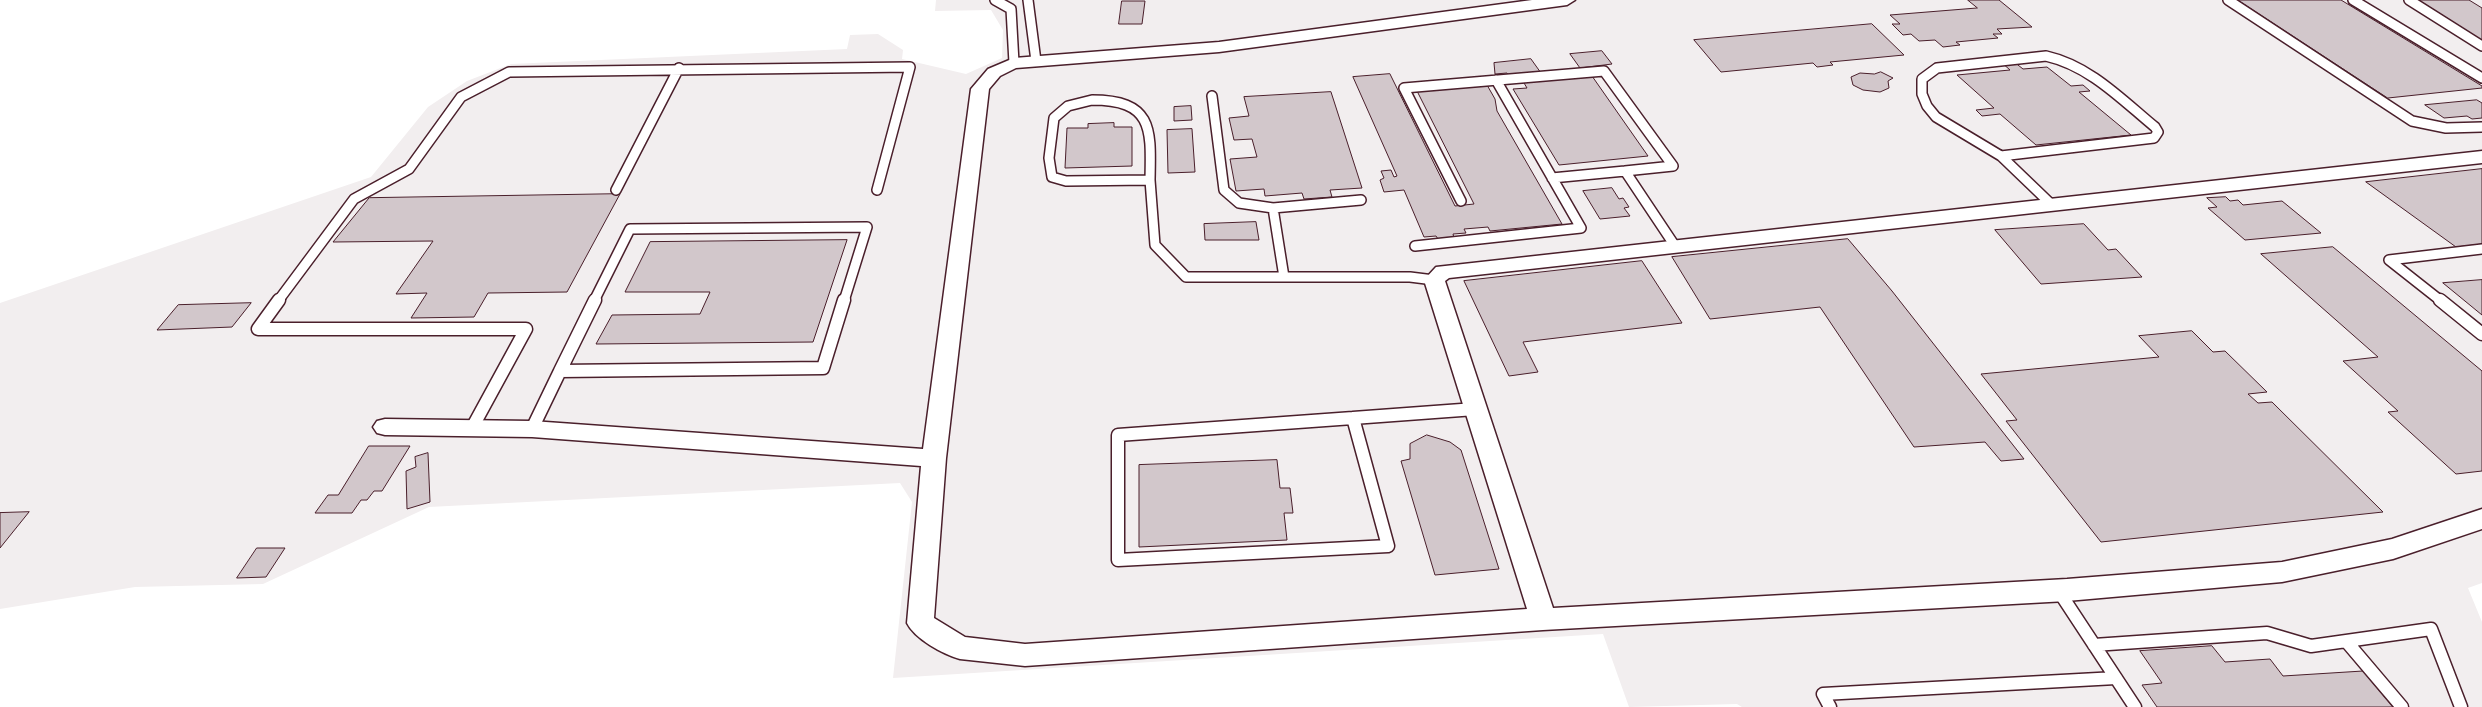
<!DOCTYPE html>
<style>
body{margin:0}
canvas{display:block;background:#fff}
</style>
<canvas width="2482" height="707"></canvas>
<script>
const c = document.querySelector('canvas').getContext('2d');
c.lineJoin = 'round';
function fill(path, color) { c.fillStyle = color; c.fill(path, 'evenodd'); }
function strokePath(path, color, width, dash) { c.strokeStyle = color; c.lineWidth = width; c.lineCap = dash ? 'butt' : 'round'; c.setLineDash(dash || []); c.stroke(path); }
fill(new Path2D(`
 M936 0H2482V583L2468 588 2482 622V707H1742L1737 704 1629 707 1603 634 893 678 912 502 900 483 429 507 263 584 135 587 0 609V303L371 177 428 107 467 81 511 64 847 49 850 35 878 34 903 50 902 59 966 74 1002 58 1003 30 991 10 935 11Z`), '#f2eeef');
const building = new Path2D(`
 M1968 0H1999L2032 27 1997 29 2002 34H1993L1998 38 1956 42 1960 45 1943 47 1935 40 1919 41 1911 34 1903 35 1892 24H1900L1890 15 1977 8Z
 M2238 0H2341L2482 86V88L2388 98Z
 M2419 0H2469L2482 8V40Z
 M1122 1H1145L1142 24H1119Z
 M1872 24 1904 55 1830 62 1833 65 1817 67 1813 63 1721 72 1694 40Z
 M1602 51 1612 64 1580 68 1570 54Z
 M1531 59 1541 73 1509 76 1507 73 1495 74 1494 63Z
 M2013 61 2023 69 2047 67 2071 86 2083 85 2090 91 2079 92 2131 135 2036 145 2000 114 1982 116 1976 110 1994 108 1957 75 2010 70 2001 62Z
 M1881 72 1893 78 1888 81 1889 88 1880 92 1863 90 1853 85 1851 77 1860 73 1874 74Z
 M1390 74 1455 206 1474 204 1417 91 1487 85 1495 99 1497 111 1562 224 1490 231 1488 227 1464 229 1466 233 1453 234 1454 238 1438 239 1436 236 1424 237 1404 190 1384 192 1380 180 1384 178 1381 171 1391 170 1394 177 1397 176 1353 77Z
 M1592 76 1648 156 1559 165 1513 89 1527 88 1524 83Z
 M1331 92 1362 188 1330 190 1332 197 1304 199 1302 193 1265 196 1264 189 1236 191 1230 159 1257 157 1252 139 1234 140 1229 118 1249 116 1244 97Z
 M2477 100 2482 103V118L2472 119 2467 116 2444 118 2425 105Z
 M1191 106 1192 120 1174 121V107Z
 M1114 123V127H1132V166L1065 168 1067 128H1088V124Z
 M1192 129 1195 172 1168 173 1167 130Z
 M2482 169V244L2456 247 2366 182Z
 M1612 188 1619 199 1623 198 1629 207 1624 208 1630 216 1600 219 1583 191Z
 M620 194 567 292 488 293 474 317 411 318 427 293 396 294 433 241 333 242 369 198Z
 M2226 197 2230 201 2238 200 2243 205 2282 201 2321 233 2245 240 2208 208 2217 207 2207 198Z
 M1256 222 1259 240H1205L1204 224Z
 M2084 224 2108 250 2116 249 2142 277 2041 284 1995 230Z
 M1848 239 1892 291 2024 459 2001 461 1985 442 1914 447 1820 307 1710 319 1672 257Z
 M847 240 813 342 596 344 612 315 700 314 710 292H625L650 242Z
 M2333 247 2482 371V471L2456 474 2388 412 2398 411 2343 361 2378 357 2261 254Z
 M1642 261 1682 323 1523 342 1538 372 1509 376 1464 281Z
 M2482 280V315L2443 283Z
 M251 303 232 327 157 330 178 305Z
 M2192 331 2213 352 2225 351 2267 392 2248 394 2258 403 2272 402 2383 512 2101 542 2006 421 2017 420 1981 374 2159 357 2139 336Z
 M1427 435 1450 442 1461 450 1499 569 1435 575 1401 461 1410 459V444Z
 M369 446H410L382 491H374L367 500H361L352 513H315L328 495H338Z
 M428 453 430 502 407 509 406 471 416 467 415 457Z
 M1277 460 1280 488H1290L1293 513H1284L1287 540 1139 547V465Z
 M29 512 0 548V513Z
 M257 548H285L266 577 237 578Z
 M2212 646 2225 662 2270 659 2283 676 2363 671 2393 707H2157L2142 685 2162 683 2140 651Z`);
fill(building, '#d2c7cb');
strokePath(building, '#4a1f2b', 1);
const serviceFar1 = new Path2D(`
 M995 0 1011 9 1014 63
 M1028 0 1036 61
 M2228 0 2412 121 2446 128 2482 127
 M2353 0 2482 78
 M2409 0 2482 46
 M2046 56C2090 66 2121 99 2155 127L2158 132 2154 138 2001 156 1936 117 1927 106 1922 94V79L1937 68Z
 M1212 96 1224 190 1239 203 1273 208
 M1092 100C1154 100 1151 130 1150 180L1066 181 1052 177 1049 158 1054 118 1068 106Z
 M2001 156 2052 205
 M1552 178 1625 171
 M1150 180 1155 245 1186 277H1410L1434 280
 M616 190 679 68
 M1461 201 1404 88 1604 71 1673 166 1625 171 1675 246
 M1415 246 1581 228 1496 80
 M1284 277 1273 208 1361 200
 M278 301 354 199 409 169 461 97 509 72 910 67 877 190
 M594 301 630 229 867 227 844 301
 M2441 301 2389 260 2482 249`);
const service = new Path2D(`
 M279 300 258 329H526L472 428
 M2440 300 2482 334
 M560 371 595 300
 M560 371 823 368 844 300
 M1353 418 1388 546 1118 560V435Z
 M1353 418 1475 409
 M532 429 560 371
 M2058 590 2135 707
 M2346 641 2402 707
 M2094 645 2267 633 2311 646 2431 629 2461 707
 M1830 707 1823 694 2116 678`);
const tertiary = new Path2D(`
 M1532 0H1575L1567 5 1219 52 1016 68 1000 76 989 89 946 458 934 618 965 637 1025 644 1527 609 1424 280 1436 267 2482 151V163L1449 278 1445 281 1553 608 2067 579 2282 562 2392 539 2482 509V529L2393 559 2282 582 2067 601 1543 630 1025 666 960 659C943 654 915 639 907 623L921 466 532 437 385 435 377 433 373 427 377 421 385 419 532 421 923 449 971 89 988 69 1014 58 1219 42Z`);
strokePath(serviceFar1, '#4a1f2b', 12);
strokePath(service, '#4a1f2b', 15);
strokePath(tertiary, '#4a1f2b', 3);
strokePath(serviceFar1, '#fff', 9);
strokePath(service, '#fff', 12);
fill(tertiary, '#fff');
</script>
